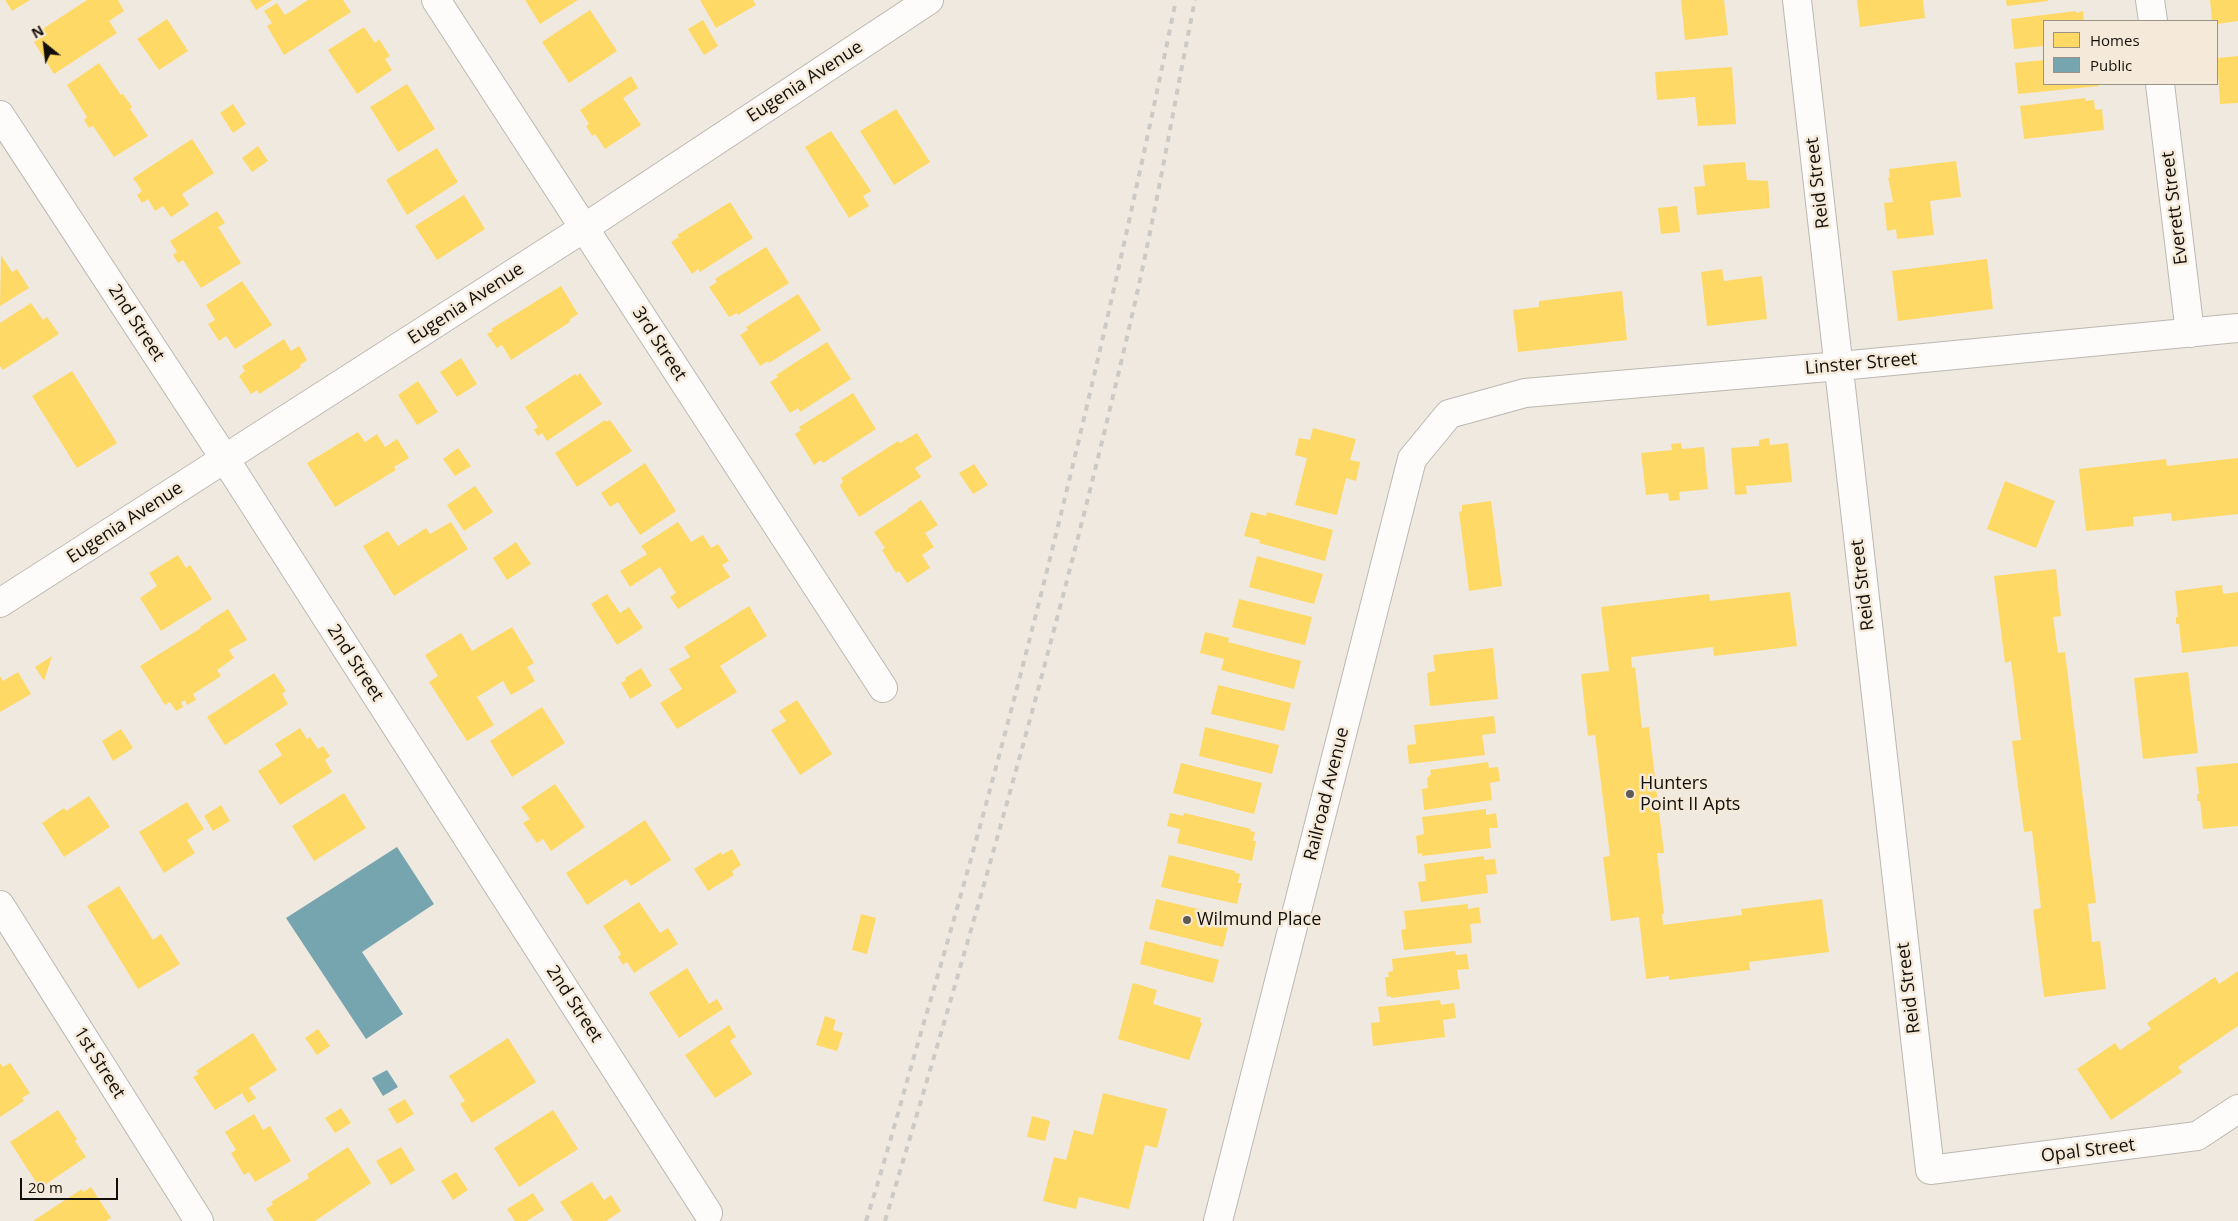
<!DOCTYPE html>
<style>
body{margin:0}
#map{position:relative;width:2238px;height:1221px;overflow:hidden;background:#efe9e0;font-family:"Open Sans",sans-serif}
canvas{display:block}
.legend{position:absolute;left:2043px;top:20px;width:175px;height:65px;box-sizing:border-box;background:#f5eada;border:1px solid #9b9287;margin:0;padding:6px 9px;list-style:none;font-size:15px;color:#130f0a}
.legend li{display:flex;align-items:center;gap:10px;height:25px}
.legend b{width:25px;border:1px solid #9b9287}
.north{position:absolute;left:20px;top:20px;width:50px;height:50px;-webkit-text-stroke:4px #f5eada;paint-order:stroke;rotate:331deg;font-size:14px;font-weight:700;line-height:20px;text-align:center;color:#130f0a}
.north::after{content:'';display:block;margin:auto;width:18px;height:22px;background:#130f0a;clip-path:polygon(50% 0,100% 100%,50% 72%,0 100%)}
.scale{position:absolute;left:20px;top:1178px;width:98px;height:22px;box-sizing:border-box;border:2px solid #130f0a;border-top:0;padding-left:6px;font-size:15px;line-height:18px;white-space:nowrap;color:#130f0a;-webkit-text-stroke:4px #f5eada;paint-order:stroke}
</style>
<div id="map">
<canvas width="2238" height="1221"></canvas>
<ul class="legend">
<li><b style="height:14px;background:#ffd966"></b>Homes</li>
<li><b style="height:14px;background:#76a5af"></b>Public</li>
</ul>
<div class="north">N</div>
<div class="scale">20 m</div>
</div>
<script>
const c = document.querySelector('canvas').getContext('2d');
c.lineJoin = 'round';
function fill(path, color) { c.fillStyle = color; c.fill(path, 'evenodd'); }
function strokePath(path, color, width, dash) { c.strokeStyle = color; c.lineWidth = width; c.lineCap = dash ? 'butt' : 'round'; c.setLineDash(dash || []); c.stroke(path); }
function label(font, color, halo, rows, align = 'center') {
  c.font = font + ' "Open Sans",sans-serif'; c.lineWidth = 5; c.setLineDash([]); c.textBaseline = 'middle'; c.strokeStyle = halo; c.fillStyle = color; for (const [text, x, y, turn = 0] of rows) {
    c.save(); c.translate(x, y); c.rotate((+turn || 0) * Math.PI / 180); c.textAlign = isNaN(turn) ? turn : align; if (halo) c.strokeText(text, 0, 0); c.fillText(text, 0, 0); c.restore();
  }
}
fill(new Path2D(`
 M5 0H30L12 11Z
 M87 0H118L124 11 109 21 117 33 54 74 34 42 37 37 35 34Z
 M250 0H272L256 10Z
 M308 0H343L351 12 284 55 267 26 272 23 264 11 277 3 285 15Z
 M525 0H578L540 24Z
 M700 0H753L756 5 716 28Z
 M1681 0H1724L1728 35 1685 40Z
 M1857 0H1923L1925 18 1860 27Z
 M2006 0H2048V1L2007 6Z
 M2210 0H2238V21L2217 24V21H2212Z
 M590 10 617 51 569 83 542 42Z
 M2076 11V13L2083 11 2084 21H2044V46L2014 49 2011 19Z
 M167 19 188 51 159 70 137 39Z
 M703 20 718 46 704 55 688 29Z
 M364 27 375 43 379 39 390 56 385 59 392 70 357 94 328 50Z
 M2238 56V103L2220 104 2217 58Z
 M2044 60V84H2099V86L2018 94 2015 63Z
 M99 63 121 95 123 94 132 107 130 109 148 136 114 157 93 126 89 128 84 120 87 117 67 85Z
 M1732 67 1736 124 1698 126 1695 97 1657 100 1655 72Z
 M631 76 638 88 623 98 641 125 605 149 595 134 592 136 586 126 589 124 580 110Z
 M407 84 435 129 398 152 370 107Z
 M2085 98 2086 101 2094 100 2095 110 2102 109 2104 130 2024 139 2020 106Z
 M233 104 246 124 233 133 220 113Z
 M896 109 930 162 894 185 860 131Z
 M831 131 871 191 863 196 869 206 849 218 805 147Z
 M192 139 214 173 182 194 189 205 171 217 163 206 155 211 148 199 142 203 137 195 142 191 133 178Z
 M258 146 268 161 252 172 242 158Z
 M437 148 458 182 407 215 386 180Z
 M1956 161 1961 197 1930 201 1934 235 1897 239 1896 229 1887 231 1884 203 1893 202 1888 177 1890 178 1889 169Z
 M1745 162 1747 180 1768 181 1770 208 1697 215 1694 187 1705 186 1703 165Z
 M464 195 485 229 437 260 415 226Z
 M730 202 753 238 700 272 698 269 692 274 671 242 679 237 677 235Z
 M1677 206 1680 232 1661 234 1658 208Z
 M217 211 225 223 218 227 241 263 201 288 183 260 178 263 173 255 177 252 170 241Z
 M766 247 789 283 738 315 737 313 729 317 709 287 717 282 715 279Z
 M1 255 12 272 17 269 29 288 0 306Z
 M1987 259 1993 309 1898 321 1892 271Z
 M1722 269 1724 281 1762 276 1767 319 1707 326 1701 272Z
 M242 281 272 325 235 349 226 336 219 341 208 324 215 320 206 305Z
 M561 286 578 314 569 320 570 322 511 360 502 345 497 348 487 334 493 331 491 329Z
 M1622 291 1627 340 1518 352 1513 310 1539 307V301Z
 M798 294 821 330 769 363 768 361 760 366 740 335 748 330 746 327Z
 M31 303 43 320 47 317 59 334 3 370 0 366V323Z
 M284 339 291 351 299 346 307 360 300 365 301 367 259 394 257 390 251 394 239 376 245 371 242 366Z
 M827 342 851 379 800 412 798 408 790 413 770 382 778 377 776 375Z
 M461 358 477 384 457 397 440 372Z
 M72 371 117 443 77 468 32 396Z
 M580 373 602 404 547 441 542 433 538 436 534 430 538 427 525 407 575 374 577 376Z
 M418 381 438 412 417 425 398 395Z
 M853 393 876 429 823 463 821 460 814 465 795 434 801 430 799 427Z
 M605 420 606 422 610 420 632 451 577 487 555 453Z
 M1313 428 1356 439 1350 460 1360 462 1356 481 1346 478 1337 515 1295 505 1307 458 1295 455 1299 438 1310 440Z
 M358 432 365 442 377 434 385 447 397 439 409 458 394 467 396 470 335 507 307 463Z
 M917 433 932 457 915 468 921 477 859 517 840 486 843 481 841 478 898 441 900 443Z
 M1769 438 1770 445 1788 443 1792 482 1746 486 1747 494 1735 495 1731 448 1759 446V440Z
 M1681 443 1682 449 1704 447 1708 489 1679 492 1680 500 1669 501 1668 493 1646 495 1641 453 1672 450 1671 444Z
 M458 448 471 466 455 476 443 459Z
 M2238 458V514L2172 521 2171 513 2133 517 2134 526 2086 531 2079 469 2166 459 2167 466Z
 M645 463 676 511 640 535 618 502 610 507 601 493Z
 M974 464 988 485 973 494 959 473Z
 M2005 481 2055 501 2036 548 1987 529Z
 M475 486 493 512 464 531 447 505Z
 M921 500 938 525 925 533 934 547 922 555 930 568 907 583 899 571 896 573 882 550 885 548 874 532 908 510 907 509Z
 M1491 501 1502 586 1469 591 1459 512 1462 511V505Z
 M1251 512 1266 516 1267 512 1333 530 1325 561 1259 543 1260 540 1244 536Z
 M451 522 468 549 394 596 363 546 388 531 398 546 426 528 430 534Z
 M678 522 691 542 703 535 711 548 718 544 729 561 722 565 730 577 678 609 670 597 676 593 660 567 630 587 620 571 647 554 641 546Z
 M516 542 531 564 507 580 493 558Z
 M178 555 186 568 190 565 212 599 161 631 140 598 157 586 149 573Z
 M1257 556 1323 574 1314 604 1249 587Z
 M2056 569 2061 616 2053 617 2058 653 2065 652 2096 903 2088 904 2092 942 2100 941 2106 989 2044 997 2033 910 2041 908 2032 831 2024 832 2012 741 2021 740 2011 661 2005 663 1994 576Z
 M2222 585 2223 594 2238 592V646L2182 653 2179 624H2176V617H2178L2175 591Z
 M1790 592 1797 646 1714 656 1713 647 1631 657 1632 668 1635 667 1642 728 1649 727 1664 853H1657L1664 914H1662L1663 925 1742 915 1741 909 1822 899 1829 952 1749 962 1750 970 1669 980V976L1646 979 1639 917 1611 921 1603 857 1610 856 1595 735 1588 736 1581 674 1609 671 1601 607 1709 594 1710 601Z
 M607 594 620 613 629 607 643 628 617 645 591 604Z
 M1239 599 1312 617 1305 645 1232 627Z
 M749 606 767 636 720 666 737 692 677 729 660 703 682 689 669 669 690 657 684 647Z
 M228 609 247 640 229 650 234 658 217 670 221 676 193 694 196 700 187 705 185 700 181 702 183 707 176 711 170 702 165 705 140 666 201 628 200 627Z
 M512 627 534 663 527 667 535 681 511 695 503 681 477 697 494 725 467 741 429 682 438 676 425 655 461 633 472 651Z
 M1205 632 1229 638 1228 642 1301 661 1294 689 1221 670 1224 659 1200 653Z
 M1493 648 1498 699 1430 706 1427 673 1435 671 1433 655Z
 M52 656 44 681 35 667Z
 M641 668 652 686 630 699 621 683 626 680 625 678Z
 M18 672 31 694 0 712V676L3 681Z
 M2188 672 2198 753 2143 759 2134 678Z
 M274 673 286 691 282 694 288 704 225 745 207 717Z
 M1218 685 1291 703 1284 731 1211 714Z
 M797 700 832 754 800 775 771 730 786 721 779 711Z
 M542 707 565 743 512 777 490 741Z
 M1494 716 1496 733 1482 735 1485 755 1409 764 1407 745 1416 744 1414 725Z
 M1205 727 1279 745 1272 774 1199 756Z
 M300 728 307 739 310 737 318 749 323 746 330 756 325 760 332 772 280 805 258 771 282 755 275 744Z
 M121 729 133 748 113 761 102 741Z
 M1488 762 1489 768 1498 767 1500 781 1490 783 1492 800 1424 810 1422 789 1428 788 1427 778 1431 774 1430 770Z
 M1181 763 1262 783 1254 814 1173 793Z
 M2238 763V826L2203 829 2200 801H2197V794H2199L2196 767Z
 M555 784 585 827 551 851 543 839 537 843 523 823 530 819 521 807Z
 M344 793 366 828 314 861 292 826Z
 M89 796 110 827 64 857 42 823 64 808 66 811Z
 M187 802 204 829 187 840 195 853 164 873 139 832Z
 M221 805 230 821 213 831 204 816Z
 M1486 809V815L1496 813 1498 828H1489L1491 848 1422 856V853L1418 854 1416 836 1424 834 1422 817Z
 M1170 813 1183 816 1184 813 1251 829 1250 831 1255 832 1253 841H1256L1252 861 1177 843 1180 829 1167 826Z
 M645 820 671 860 631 886 626 879 587 905 566 873Z
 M732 849 741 865 732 871 734 875 708 891 694 869 721 852 722 855Z
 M1169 855 1235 871V873L1240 874 1238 883H1242L1237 904 1161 887Z
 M1484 856V860L1495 859 1497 874 1486 875 1488 893 1421 902 1418 882 1426 881 1424 864Z
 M119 886 153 940 161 934 180 964 138 989 87 906Z
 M1156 899 1223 915 1221 926 1228 927 1223 947 1149 929Z
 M639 902 660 933 668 928 678 944 634 973 627 962 623 965 618 957 621 954 603 926Z
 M1468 904V909L1479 907 1481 923 1470 924 1472 943 1404 950 1401 930 1406 929 1404 911Z
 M861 914 876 918 867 954 852 950Z
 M1145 941 1219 960 1213 983 1140 964Z
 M1455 951 1456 955 1467 954 1469 969 1457 970 1460 989 1391 998V996L1387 997 1385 977H1389L1388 972 1393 971 1392 959Z
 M687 968 709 1004 717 999 723 1009 679 1038 649 993Z
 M2238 971V1026L2178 1067 2182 1072 2111 1120 2077 1069 2115 1043 2120 1050 2151 1029 2147 1023 2215 977 2219 984Z
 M1133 983 1157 990 1153 1004 1201 1018 1200 1022 1202 1023 1189 1060 1118 1039Z
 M1440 1000 1441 1005 1454 1003 1456 1018 1443 1020 1445 1037 1373 1046 1371 1023 1380 1022 1378 1007Z
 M825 1016 836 1020 833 1030 843 1033 837 1051 816 1045Z
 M729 1025 736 1037 730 1041 752 1074 715 1098 685 1055Z
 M318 1029 330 1046 317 1055 305 1038Z
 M253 1033 277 1070 249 1088 256 1098 248 1103 242 1093 215 1110 193 1077 199 1074 196 1071Z
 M508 1038 536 1082 472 1123 460 1104 465 1101 449 1076Z
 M0 1063 3 1067 10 1063 30 1093 22 1098 24 1101 0 1117Z
 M1103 1093 1167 1109 1157 1148 1145 1145 1129 1209 1079 1197 1076 1209 1043 1201 1054 1157 1066 1160 1074 1130 1093 1135Z
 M405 1099 414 1114 397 1124 388 1109Z
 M341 1108 351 1123 335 1133 325 1118Z
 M58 1110 77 1139 75 1141 86 1157 40 1188 10 1142Z
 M553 1110 578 1149 519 1187 494 1148Z
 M254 1114 263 1130 270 1126 291 1161 255 1182 249 1172 244 1175 231 1153 236 1150 225 1132Z
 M1032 1116 1050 1121 1045 1141 1027 1137Z
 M348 1147 371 1183 315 1221H274L266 1209 273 1204 271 1202 309 1178 307 1174Z
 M401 1147 415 1170 391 1185 376 1161Z
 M456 1172 468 1190 453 1200 441 1181Z
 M592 1182 604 1200 611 1195 621 1211 606 1221H573L560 1202Z
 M91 1187 111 1218 106 1221H33L82 1189 83 1192Z
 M533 1193 544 1210 527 1221H515L507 1209Z`), '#ffd966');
fill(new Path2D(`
 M397 847 434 904 362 952 403 1014 366 1039 286 918Z
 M387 1070 398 1087 383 1096 372 1078Z`), '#76a5af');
const street = new Path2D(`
 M436 0 883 688
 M1797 0 1930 1170 2197 1136 2238 1109
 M2150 0 2153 21
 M2160 84 2190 333
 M0 115 225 459 708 1213
 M0 603 584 228 929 0
 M0 905 199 1221
 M1218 1221 1412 459 1449 414 1525 393 1840 366 2238 328`);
strokePath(street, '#bcb8b1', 30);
strokePath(street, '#fdfcfa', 28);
strokePath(new Path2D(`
 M866 1221C889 1149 908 1075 930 1002 1027 672 1107 337 1176 0
 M885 1221C977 916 1065 609 1136 298 1158 200 1175 99 1195 0`), '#cbcac6', 4, [6, 6]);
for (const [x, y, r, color] of [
 [1630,794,5,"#605b55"],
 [1187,920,5,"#605b55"]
]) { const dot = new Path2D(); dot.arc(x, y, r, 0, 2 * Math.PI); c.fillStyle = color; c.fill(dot); strokePath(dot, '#f5eada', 2); }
label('18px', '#130f0a', '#f5eada', [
 ["Eugenia Avenue",805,82,-33],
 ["Reid Street",1818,183,-97],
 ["Everett Street",2175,208,-97],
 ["Eugenia Avenue",466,304,-33],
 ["2nd Street",136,323,57],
 ["3rd Street",659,344,57],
 ["Linster Street",1861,364,-5],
 ["Eugenia Avenue",125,523,-33],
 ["Reid Street",1863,585,-97],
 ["2nd Street",355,663,57],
 ["Railroad Avenue",1327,794,-76],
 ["Reid Street",1909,988,-97],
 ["2nd Street",574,1004,57],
 ["1st Street",99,1063,58],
 ["Opal Street",2088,1151,-7]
]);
label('18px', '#130f0a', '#f5eada', [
 ["Hunters",1640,784],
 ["Point II Apts",1640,805],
 ["Wilmund Place",1197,920]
], 'left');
</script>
